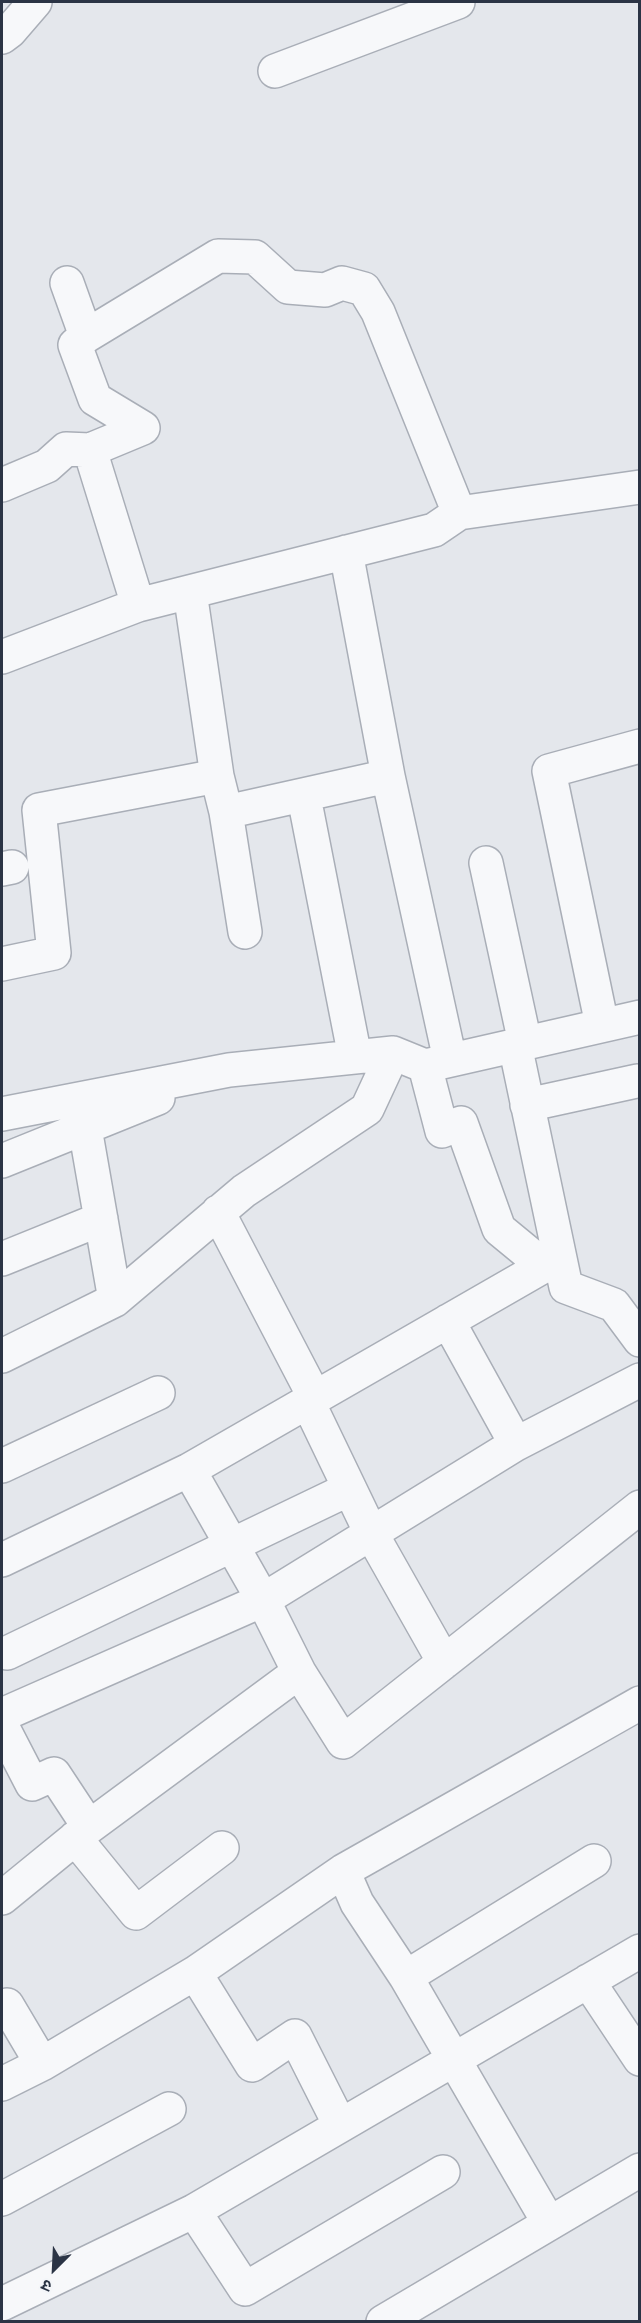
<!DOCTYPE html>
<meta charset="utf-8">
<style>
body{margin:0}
#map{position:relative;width:641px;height:2323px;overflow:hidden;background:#e4e7ec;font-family:"Varela Round","Noto Sans Devanagari",sans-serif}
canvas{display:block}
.frame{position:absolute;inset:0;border:3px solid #2b3445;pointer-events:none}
.north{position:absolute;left:24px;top:2239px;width:60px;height:60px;-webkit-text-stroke:4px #f4f6f9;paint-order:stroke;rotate:204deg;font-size:16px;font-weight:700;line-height:24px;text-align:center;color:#2b3445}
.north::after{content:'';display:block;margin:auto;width:21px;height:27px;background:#2b3445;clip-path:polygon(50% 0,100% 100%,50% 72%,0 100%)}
</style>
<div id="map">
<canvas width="641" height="2323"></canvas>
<div class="frame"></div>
<div class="north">उ</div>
</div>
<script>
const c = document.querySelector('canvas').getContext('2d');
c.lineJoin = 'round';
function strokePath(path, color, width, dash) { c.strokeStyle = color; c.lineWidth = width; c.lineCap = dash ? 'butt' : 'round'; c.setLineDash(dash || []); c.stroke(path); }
const minor = new Path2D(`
 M2 37 10 31 35 2
 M275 71 458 2
 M67 283 86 336 75 345 95 399 143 428 90 450 138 605
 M2 485 47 466 66 449 90 450
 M459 513 640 487
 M346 552 388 776
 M190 592 217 776 226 812 245 932
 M2 657 138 605 434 530 459 513 378 312 364 289 342 283 325 290 288 287 255 257 218 256 86 336
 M304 797 355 1057
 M226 812 388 776 450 1060
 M486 863 525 1043
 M2 869 12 867
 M2 964 54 953 39 810 217 776
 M602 1025 549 771 640 746
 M515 1045 566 1287 614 1305 640 1340
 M527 1105 637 1081
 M2 1114 229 1070 393 1053 425 1066 640 1017
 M85 1128 115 1300
 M2 1161 158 1098
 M218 1212 315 1398
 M2 1259 101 1219
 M448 1321 516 1444
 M2 1356 115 1300 244 1191 367 1109 393 1053
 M308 1402 371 1533 444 1662
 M2 1466 158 1393
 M189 1470 263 1600 299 1672
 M2 1560 189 1470 544 1266 499 1229 461 1123 442 1131 425 1066
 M7 1653 349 1489
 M2 1715 263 1600 516 1444 640 1380
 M2 1726 32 1784 54 1774 89 1827
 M75 1838 136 1913 222 1848
 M343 1871 357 1903 406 1977 549 2223
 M2 1898 89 1827 299 1672 343 1742 640 1507
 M195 1973 252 2065 295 2036 340 2125
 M406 1977 594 1861
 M588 1981 640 2059
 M2 2008 7 2005 42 2064
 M2 2084 42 2064 195 1973 343 1871 640 1703
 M2 2199 169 2109
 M194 2211 245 2289 443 2172
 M2 2304 194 2211 640 1951
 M383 2322 640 2170`);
strokePath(minor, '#a9aeb7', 36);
strokePath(minor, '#f7f8fa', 33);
</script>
